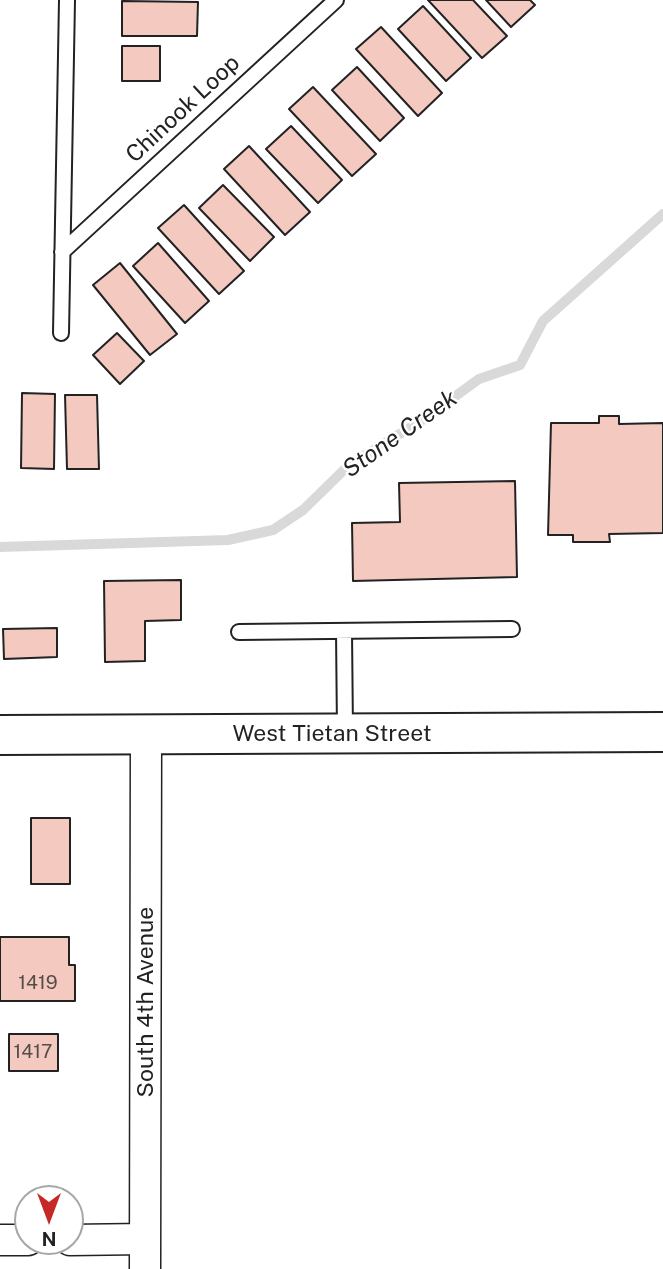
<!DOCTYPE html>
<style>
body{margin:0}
#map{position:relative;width:663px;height:1269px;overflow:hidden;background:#fff;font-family:"Public Sans",sans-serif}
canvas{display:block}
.north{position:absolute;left:14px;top:1185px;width:70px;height:70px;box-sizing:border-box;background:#fff;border:2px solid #a7a7a7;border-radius:50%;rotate:180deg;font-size:19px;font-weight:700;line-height:28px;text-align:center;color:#222}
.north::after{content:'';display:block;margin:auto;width:24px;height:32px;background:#c62828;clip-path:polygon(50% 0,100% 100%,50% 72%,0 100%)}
</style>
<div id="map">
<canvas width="663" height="1269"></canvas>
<div class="north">N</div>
</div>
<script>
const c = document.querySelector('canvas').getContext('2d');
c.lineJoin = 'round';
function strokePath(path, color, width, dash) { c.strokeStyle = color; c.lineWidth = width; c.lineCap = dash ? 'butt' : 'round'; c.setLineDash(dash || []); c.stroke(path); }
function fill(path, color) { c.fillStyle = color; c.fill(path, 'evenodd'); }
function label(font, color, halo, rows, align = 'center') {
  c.font = font + ' "Public Sans",sans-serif'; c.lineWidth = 5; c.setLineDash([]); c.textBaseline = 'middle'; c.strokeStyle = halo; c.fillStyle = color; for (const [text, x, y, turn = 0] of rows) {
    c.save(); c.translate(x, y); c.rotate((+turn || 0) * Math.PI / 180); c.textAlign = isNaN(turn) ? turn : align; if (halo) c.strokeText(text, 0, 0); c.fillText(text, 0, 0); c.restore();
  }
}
strokePath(new Path2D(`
 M0 547 228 540 273 530 303 510 349 465 424 419 479 379 520 365 543 321 663 214`), '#d9d9d9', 10);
const building = new Path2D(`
 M428 0H473L507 36 482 58Z
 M486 0H530L535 5 511 27Z
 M122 1 198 2 197 36H122Z
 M423 6 471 58 446 81 398 29Z
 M381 27 442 93 418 116 356 49Z
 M122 46H160V81H122Z
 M357 67 404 118 380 141 332 90Z
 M313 87 376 154 352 176 289 109Z
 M291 126 342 180 318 203 266 149Z
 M249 146 310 212 285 235 224 169Z
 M223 185 274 237 250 261 199 208Z
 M184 205 244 271 219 294 158 228Z
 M158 243 209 301 185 323 133 266Z
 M120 263 177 334 150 355 93 285Z
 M117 333 144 361 120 384 93 355Z
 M22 393 55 394 54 469 21 468Z
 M65 395H97L99 469H67Z
 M599 416H619V424L663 423V533L609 534 610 542H573V535H548L551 423H599Z
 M515 481 517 577 353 581 352 523 400 522 399 483Z
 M181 580V620L145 621V661L105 662 104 581Z
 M57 628V657L4 659 3 629Z
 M31 818H70V884H31Z
 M0 937H69V965H75V1001H0Z
 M9 1034H58V1071H9Z`);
fill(building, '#f3c9c0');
strokePath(building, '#222', 2);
const lane = new Path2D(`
 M62 252 336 0
 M61 333 67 0
 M344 631 345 731
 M239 632 512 629`);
const street = new Path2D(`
 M0 1240H28
 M70 1240 145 1239
 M145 1269 146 735`);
const secondary = new Path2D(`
 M0 735 663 732`);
strokePath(lane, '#222', 18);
strokePath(street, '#222', 33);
strokePath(secondary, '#222', 42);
strokePath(lane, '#fff', 14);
strokePath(street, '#fff', 30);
strokePath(secondary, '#fff', 38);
label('19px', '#564c4a', null, [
 ["1419",38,983],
 ["1417",33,1052]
]);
label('23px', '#222', '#fff', [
 ["Chinook Loop",183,109,-43],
 ["West Tietan Street",332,734],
 ["South 4th Avenue",146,1002,-90]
]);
label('italic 24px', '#222', '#fff', [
 ["Stone Creek",400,434,-35]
]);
</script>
